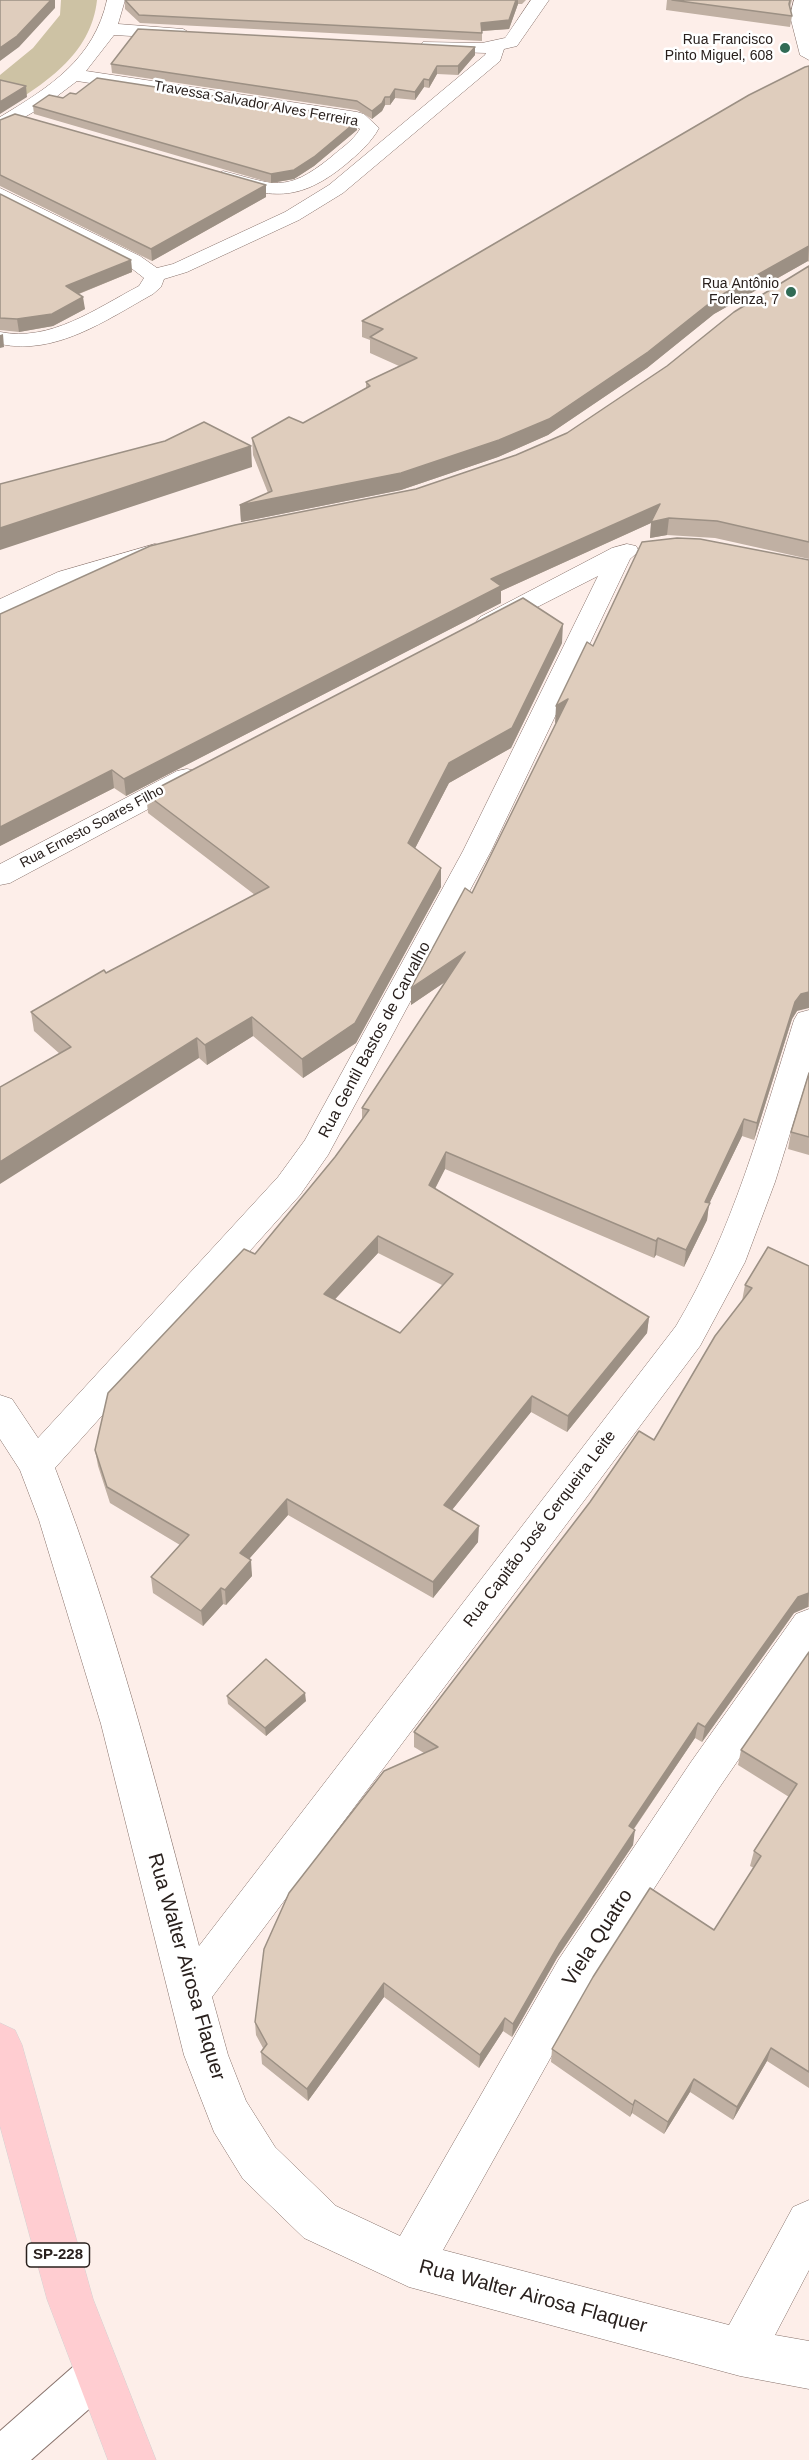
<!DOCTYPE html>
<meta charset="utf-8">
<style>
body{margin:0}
canvas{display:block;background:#fdeee9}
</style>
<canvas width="809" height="2460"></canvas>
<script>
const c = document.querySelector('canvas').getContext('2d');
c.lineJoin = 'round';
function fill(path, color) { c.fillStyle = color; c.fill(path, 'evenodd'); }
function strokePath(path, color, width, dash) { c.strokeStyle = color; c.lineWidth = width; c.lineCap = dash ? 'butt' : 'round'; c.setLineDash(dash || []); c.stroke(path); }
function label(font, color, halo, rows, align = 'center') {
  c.font = font + ' Helvetica,sans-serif'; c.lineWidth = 5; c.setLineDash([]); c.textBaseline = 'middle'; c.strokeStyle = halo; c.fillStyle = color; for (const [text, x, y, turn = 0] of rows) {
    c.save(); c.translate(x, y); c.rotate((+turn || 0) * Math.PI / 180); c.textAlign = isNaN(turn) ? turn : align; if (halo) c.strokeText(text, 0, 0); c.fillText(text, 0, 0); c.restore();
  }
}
fill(new Path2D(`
 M61 0H97C91 56 43 84 0 112V75L33 48 60 15Z`), '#cdc2a4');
const service = new Path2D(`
 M98 2352 113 2358 119 2373 113 2388 31 2460H0V2431L83 2358Z`);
const minor = new Path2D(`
 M107 0H125L118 24 183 29 192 34 183 39 114 35 86 71 357 112 364 114 379 128C371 143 358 154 345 165 298 203 271 198 216 181L213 177 223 171C274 184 285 194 330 158 340 149 353 141 360 129L351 123 77 81 44 106 0 131V117C50 87 94 59 107 0Z
 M531 0H549L517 46 504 49 500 61 343 193 299 220 187 272 164 279 161 287 153 294C106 320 56 356 0 344V332C51 342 95 309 139 286L144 278 126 264 0 202V188L140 256 157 268 173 264 285 212 329 185 485 55 486 53 429 51 423 50 420 46 423 42 482 43 505 38Z
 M794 0H809V60L800 55 790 16Z
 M155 544 164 546 167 551 164 556 76 582 0 615V599L58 572Z
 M627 544 636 546 639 551 630 559 491 851 328 1155 300 1195 55 1468C115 1623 157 1785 199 1946L676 1326C733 1231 761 1125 794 1020L798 1013 809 1010V1072L775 1182 745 1262 700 1346 212 1997 228 2055 246 2101 275 2147 336 2206 400 2236 559 1959 691 1762 796 1614 809 1609V1657L719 1788 589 1989 443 2250 729 2325 793 2207 809 2200V2270L775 2335 809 2341V2389L740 2376 409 2287 304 2238 243 2179 214 2132 184 2055 101 1724 39 1520 20 1470 0 1439V1395L12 1399 38 1438 278 1177 305 1140 463 851 598 576 498 627 489 630 480 627 476 622 480 617 612 548Z
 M187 769 197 771 201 777 197 783 10 883 0 885V864L177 771Z`);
const primary = new Path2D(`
 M0 2023 15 2030 22 2045 93 2299 156 2460H108L47 2299 0 2126Z`);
strokePath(service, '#87716a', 2);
strokePath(minor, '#87716a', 1);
strokePath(primary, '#d4d2d2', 1);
fill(service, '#fff');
fill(minor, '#fff');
fill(primary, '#ffcdd1');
fill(new Path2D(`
 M125 0H526L522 4H518L509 29 482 31V41L140 23 125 9Z
 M667 0H792L790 7 792 16 790 27 666 10Z
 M475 47V55L458 75 437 74 429 88 424 87 415 100 395 98 390 105H385L382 111 372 119 357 110 112 73 111 64Z
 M809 66V262L808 261 714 314 647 368 548 435 498 457 401 490 241 522 240 505 268 493 253 455 252 438 303 423 366 388V382L399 366 370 353V340L362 337V321Z
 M63 98 357 121V130L314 166 294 179 271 183 34 114 33 106Z
 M0 120 266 185V197L152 261 0 186Z
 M0 194 131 260 132 272 79 294 85 309 53 326 19 332 0 330Z
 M809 266V559L715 538 667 535 650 538 651 523 501 591V603L126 796 114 788 0 846V614L416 489 516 455 567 433 667 366Z
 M562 643 511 748 449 783 415 848 441 887 356 1043 303 1078 253 1036 207 1065 199 1058 0 1087 60 1054 34 1031 31 1012 255 895 148 813 146 794Z
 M593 646 797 1011 792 1019 754 1140 742 1136 709 1204 707 1220 684 1267 656 1255 654 1258 445 1169 435 1189 649 1317 647 1333 567 1432 531 1412 452 1510 478 1542 433 1598 288 1515 249 1559 252 1576 226 1605 223 1604 203 1626 153 1593 151 1577 180 1545 110 1503 98 1466 95 1450 335 1157 362 1119V1108L445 982 411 1005 472 893 557 722 555 723ZM378 1253 442 1285 400 1333 335 1299Z
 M809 1073V1155L788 1149 791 1132Z
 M809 1266V1607H808L794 1613 702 1742 695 1738 634 1829 633 1845 557 1958 512 2037 503 2031 479 2068 384 1997 308 2101 262 2064 261 2052 263 2048 256 2035 255 2022 424 1753 414 1747V1732L654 1440 742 1301 745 1285Z
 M809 1652V2088L767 2061 733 2120 690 2092 664 2134 632 2113 630 2117 551 2062 552 2049 714 1930 754 1868 750 1866 754 1851 789 1797 738 1765 741 1750Z
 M227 1696 306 1701 266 1736 228 1704Z`), '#c0b0a3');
fill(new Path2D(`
 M51 0H55V8L19 47 0 61V48Z
 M516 0H518V4L509 29 481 31V23Z
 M475 47V55L458 75V66Z
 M437 66V74L429 88V80Z
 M424 79V87L415 100V92Z
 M26 86 27 97 0 114V102Z
 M395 89V98L390 105V97Z
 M385 97V105L382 111 372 119V111Z
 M357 121V130L314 166 294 179 271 183V174Z
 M266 185V197L152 261 151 249Z
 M809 246 808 261 714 314 647 368 548 435 498 457 401 490 241 522 240 505 716 298Z
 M131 260 132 272 68 298 66 286Z
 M83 297 85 309 53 326 19 332 17 319Z
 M3 334 4 347 0 348V335Z
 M251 446 252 467 0 550V528Z
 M660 504 669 518 667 535 650 538 651 523 501 591V603L126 796 124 779 491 579Z
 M563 624 562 643 511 748 449 783 408 862V843L449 763Z
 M568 699 567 716 555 723 556 706Z
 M112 770 114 788 0 846V827Z
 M441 868V887L356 1043 303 1078 302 1059Z
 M465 952 464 969 411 1005V988Z
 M809 992V1008L797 1011 792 1019 754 1140 757 1123 795 1002 801 994Z
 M252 1017 253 1036 207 1065 205 1045Z
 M197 1038 199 1058 0 1184V1162Z
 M744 1119 742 1136 709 1204 707 1220 684 1267 686 1250 705 1202Z
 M446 1152 445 1169 428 1202 429 1185Z
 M378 1236V1253L325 1310 324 1294Z
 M658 1238 656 1255 654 1258 656 1241Z
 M649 1317 647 1333 567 1432 568 1416Z
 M532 1396 531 1412 443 1521 444 1505Z
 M287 1499 288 1515 241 1568 240 1553Z
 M479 1526 478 1542 433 1598V1582Z
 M251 1560 252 1576 226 1605 225 1590Z
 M221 1588 223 1604 203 1626 201 1611Z
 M809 1593 808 1607 794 1613 702 1742 705 1727 798 1597Z
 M305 1693 306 1701 266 1736 265 1728Z
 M698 1723 695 1738 626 1840 629 1826Z
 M635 1830 633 1845 557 1958 512 2037 513 2024 559 1944Z
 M384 1983V1997L308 2101 307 2089Z
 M505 2018 503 2031 479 2068 480 2055Z
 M771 2048 767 2061 733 2120 737 2107Z
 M694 2079 690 2092 664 2134 668 2122Z
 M635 2100 632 2113 630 2117 633 2105Z`), '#9c9084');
const building = new Path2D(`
 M0 0H51L17 36 0 48Z
 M125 0H516L509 20 481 23 482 33 139 15Z
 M672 0H790L789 4 792 16Z
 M138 29 475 47 458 66H437L429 80 424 79 415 92 395 89 390 97H385L382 103 372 111 357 101 111 64Z
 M809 66V246L716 298 648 352 549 419 499 440 401 473 240 505 272 491 252 438 289 417 303 423 370 386 366 382 417 358 370 337 383 329 362 321 749 95 805 67Z
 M97 78 350 117 357 121 314 157 294 170 271 174 33 106 49 95 63 98 70 93 76 94Z
 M0 80 26 86 0 102Z
 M15 114 266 185 151 249 0 175V120Z
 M0 194 131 260 66 286 83 297 52 314 17 319 0 318Z
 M809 266V542L717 521 669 518 651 522 660 504 491 579 501 586 124 779 112 770 0 827V614L150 546 235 525 416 489 516 455 567 433 667 366 734 312Z
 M204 422 251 446 0 528V484L165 441Z
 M677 538 700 539 809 560V992L801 994 795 1002 757 1123 744 1119 705 1202 710 1203 686 1250 658 1238 656 1241 446 1152 429 1185 649 1317 568 1416 532 1396 444 1505 479 1526 433 1582 287 1499 240 1553 251 1560 225 1590 221 1588 201 1611 151 1577 189 1535 107 1487 95 1450 108 1393 244 1249 255 1254 335 1157 369 1110 362 1108 465 952 411 988 465 888 472 893 568 699 556 706 587 642 593 646 642 542ZM378 1236 453 1274 400 1333 324 1294Z
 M523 598 563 624 512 728 449 763 408 843 441 868 355 1023 302 1059 252 1017 205 1045 197 1038 0 1162V1087L71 1047 31 1012 104 970 106 973 269 887 146 794Z
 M809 1073V1137L791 1132Z
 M768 1247 809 1266V1593L798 1597 705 1727 698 1723 629 1826 635 1830 559 1944 513 2024 505 2018 480 2055 384 1983 307 2089 261 2052 267 2044 255 2022 264 1949 289 1893 384 1771 438 1747 414 1732 590 1502 639 1431 654 1440 715 1336 752 1288 745 1285Z
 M809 1652V2072L771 2048 737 2107 694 2079 668 2122 635 2100 633 2105 552 2049 593 1977 650 1888 714 1930 761 1856 754 1851 797 1784 741 1750Z
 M266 1659 305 1693 265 1728 227 1696Z`);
fill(building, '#dfcdbd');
strokePath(building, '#9c9084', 1.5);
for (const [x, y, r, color] of [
 [785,48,6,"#316b55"],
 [791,292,6,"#316b55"]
]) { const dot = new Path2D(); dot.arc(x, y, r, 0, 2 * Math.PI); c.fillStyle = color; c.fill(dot); strokePath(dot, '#fff', 2); }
label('14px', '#29201d', '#fff', [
 ["Rua Francisco",773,40],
 ["Pinto Miguel, 608",773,56],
 ["Rua Antônio",779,284],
 ["Forlenza, 7",779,300]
], 'right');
label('14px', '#29201d', '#fff', [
 ["Travessa Salvador Alves Ferreira",256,104,10],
 ["Rua Ernesto Soares Filho",92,827,-28]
]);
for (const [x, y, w] of [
 [58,2255,63]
]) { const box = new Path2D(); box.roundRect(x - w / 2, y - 12, w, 24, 4.5); c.fillStyle = '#fff'; c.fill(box); strokePath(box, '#29201d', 1.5); }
label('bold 15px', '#29201d', null, [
 ["SP-228",58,2255]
]);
label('16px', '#29201d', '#fff', [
 ["Rua Gentil Bastos de Carvalho",375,1040,-62],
 ["Rua Capitão José Cerqueira Leite",540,1529,-53]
]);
label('20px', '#29201d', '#fff', [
 ["Viela Quatro",598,1938,-57],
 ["Rua Walter Airosa Flaquer",186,1967,74],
 ["Rua Walter Airosa Flaquer",533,2297,15]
]);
</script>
